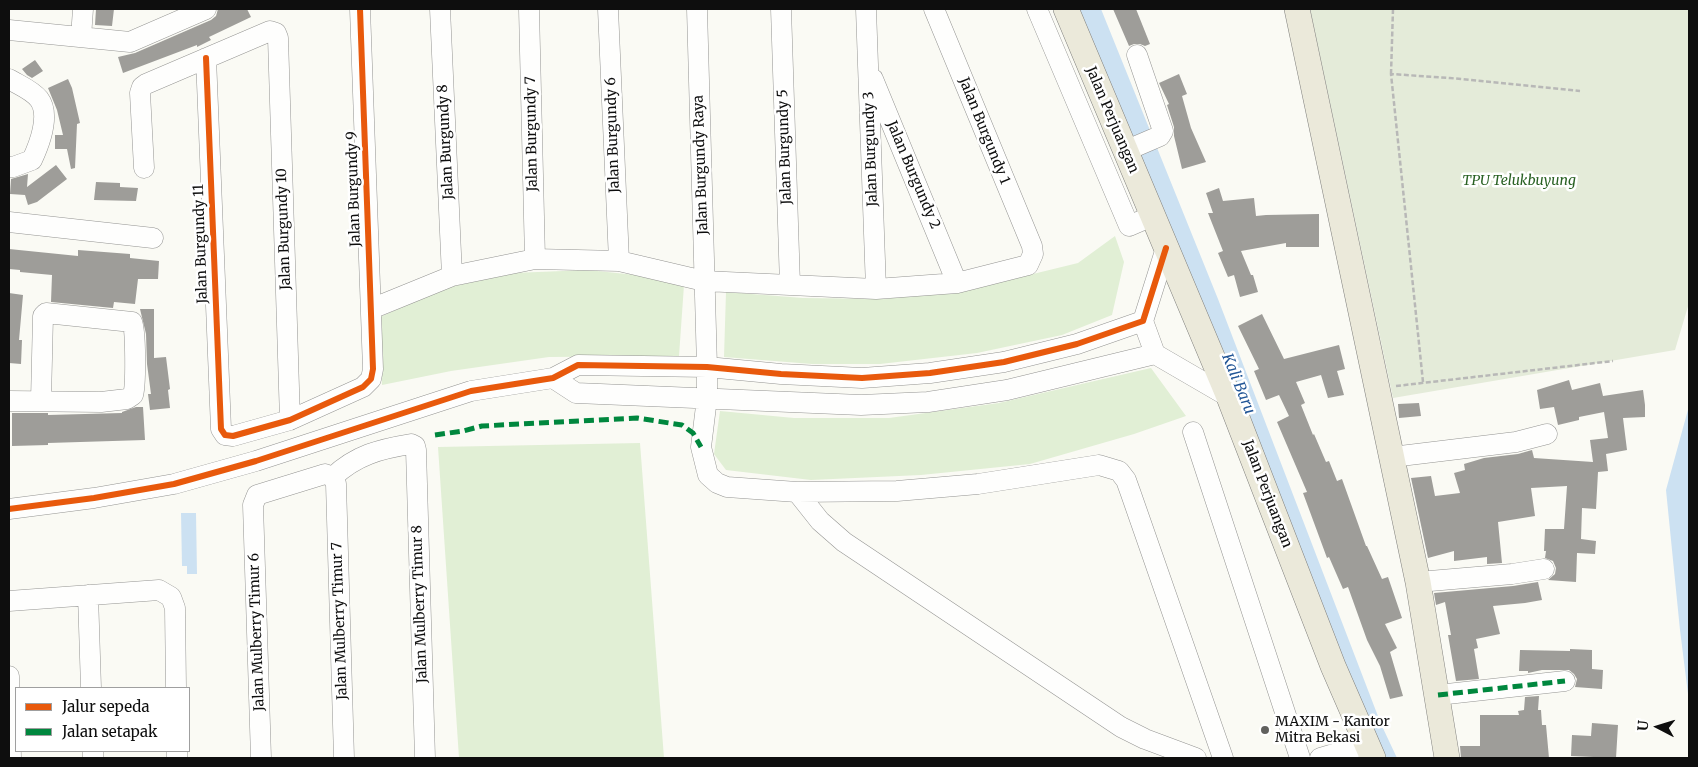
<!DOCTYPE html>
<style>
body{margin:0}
#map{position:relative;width:1698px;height:767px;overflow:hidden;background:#fafaf4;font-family:Merriweather,serif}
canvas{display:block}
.frame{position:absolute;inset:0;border:10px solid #0e0e0e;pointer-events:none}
.legend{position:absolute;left:15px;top:687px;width:175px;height:65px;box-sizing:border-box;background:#fff;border:1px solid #9f9f9f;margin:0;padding:6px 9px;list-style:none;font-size:15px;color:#0e0e0e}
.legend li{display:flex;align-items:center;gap:10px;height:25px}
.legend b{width:25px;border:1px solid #9f9f9f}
.north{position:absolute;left:1633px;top:702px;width:50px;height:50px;-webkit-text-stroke:4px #fff;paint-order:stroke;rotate:275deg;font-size:14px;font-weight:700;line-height:20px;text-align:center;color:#0e0e0e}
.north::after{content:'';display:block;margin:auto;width:18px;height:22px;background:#0e0e0e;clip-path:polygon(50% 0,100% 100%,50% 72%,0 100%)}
</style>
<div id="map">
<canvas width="1698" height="767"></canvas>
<div class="frame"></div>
<ul class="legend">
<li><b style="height:6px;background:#e8590c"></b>Jalur sepeda</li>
<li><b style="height:6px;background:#00873e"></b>Jalan setapak</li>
</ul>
<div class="north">U</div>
</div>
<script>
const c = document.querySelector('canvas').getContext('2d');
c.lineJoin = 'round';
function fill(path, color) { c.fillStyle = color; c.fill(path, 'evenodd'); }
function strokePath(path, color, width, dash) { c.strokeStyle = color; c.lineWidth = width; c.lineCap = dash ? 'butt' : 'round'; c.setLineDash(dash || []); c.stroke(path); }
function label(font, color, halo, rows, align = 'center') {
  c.font = font + ' Merriweather,serif'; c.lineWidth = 5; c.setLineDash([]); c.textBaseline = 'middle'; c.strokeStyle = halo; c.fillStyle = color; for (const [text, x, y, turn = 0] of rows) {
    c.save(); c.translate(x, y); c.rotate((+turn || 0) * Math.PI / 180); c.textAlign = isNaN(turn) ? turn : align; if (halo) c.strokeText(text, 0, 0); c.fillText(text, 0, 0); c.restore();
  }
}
fill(new Path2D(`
 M1115 236 1124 262 1112 315 1062 335 977 353 880 364H812L724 357 726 292 803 298 884 299 988 285 1078 263Z
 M588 270 645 276 684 285 679 356 549 357 451 371 382 385 380 317 445 288 513 273Z
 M1151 368 1186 416 1134 434 1030 464 921 475 811 480 726 470 714 454 720 411 794 418H889L999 403Z
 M640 443 664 758H459L438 447Z`), '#e1efd5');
fill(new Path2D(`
 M1310 9H1689V303L1675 350 1393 398Z`), '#e4ebd9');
fill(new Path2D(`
 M1078 9H1101L1218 299 1381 724 1397 758H1379C1281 507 1185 256 1078 9Z
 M1689 406V702L1680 630 1666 490Z
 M181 513H196L197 574H187V566H182Z`), '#cce1f2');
fill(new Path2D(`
 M96 9H114L112 26 95 25Z
 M218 9H247L251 17 209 37 211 40 197 47V45L123 73 118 57 135 53 211 20 216 16Z
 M1113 9H1136L1150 44 1145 46 1140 44H1134L1129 46Z
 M35 60 43 71 32 78 27 75 22 69Z
 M1179 74 1187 94 1182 96 1191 128 1206 162 1182 169 1174 136V127L1167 105 1169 104 1159 83Z
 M68 79 72 88 80 123 77 124 75 168 71 169 67 149H55V135H63L57 110 48 88Z
 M56 165 67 179 37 202 28 205 25 195 10 194 11 179 28 174 27 187Z
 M96 182 120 183V187L138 188 136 201 94 200Z
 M1219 188 1223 201 1254 198 1256 216 1266 215 1319 214V247H1286V243L1241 251 1251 275H1253L1258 292 1240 297 1234 275 1228 277 1218 253 1223 251 1208 213H1213L1206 193Z
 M9 249 78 256V250L130 254V258L159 261 158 279H138L135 304 114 302 113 308 51 302 52 275 20 272V270L9 269Z
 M9 293 23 295 19 340H22L21 364 9 363Z
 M140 309H154V358L166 357 170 389 168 390 170 408 150 410 148 394H151L147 364 146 334Z
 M1262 314 1284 359 1339 345 1345 369 1337 371 1344 395 1328 398 1321 375 1296 382 1305 403 1301 405 1313 435 1314 434 1326 462 1329 461 1337 481 1342 479 1366 546H1367L1382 579 1388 577 1402 618 1385 624 1397 648 1390 652 1403 696 1390 699 1380 666 1367 640 1348 587 1343 589 1329 557 1327 558 1303 493 1307 492 1277 422 1289 416 1279 395 1266 400 1254 371 1259 369 1238 326Z
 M1569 380 1572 390 1600 383 1603 396 1643 390 1645 405V417L1623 418 1627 450 1606 454 1608 471 1598 472 1596 509 1582 508 1581 539 1596 541 1595 554 1577 553 1576 582 1548 580 1555 574 1556 568 1553 561 1545 558 1546 551H1544L1545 529H1564L1567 486 1531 488 1535 516 1498 522 1502 563 1487 564V557L1454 561V551L1428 558 1411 478 1431 476 1435 496 1460 493 1454 473 1465 470 1464 464 1484 458 1518 454 1532 450 1534 458 1593 462 1590 440 1608 438 1604 412 1579 417V420L1558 425 1554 407 1540 409 1537 390Z
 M1419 403 1421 416 1399 418 1398 404Z
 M136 407H143L145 440 48 443V445L12 446V413H48V415L122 413V412Z
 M1538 582 1542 600 1525 603 1493 606 1500 634 1476 639 1478 648 1474 649 1479 679 1456 681 1448 635H1451L1445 602 1436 605 1434 593 1513 586Z
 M1570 649 1592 650V669L1603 670 1602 689 1575 687 1577 679 1574 674 1569 670H1542L1528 673V671H1519L1520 650 1570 651Z
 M1539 696 1538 710H1541L1542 725H1546L1549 758H1461L1460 746H1480V715H1519L1518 711 1524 710 1525 697Z
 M1592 723 1618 725 1616 758 1571 756 1572 735 1591 736Z`), '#9e9d99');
const minor = new Path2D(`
 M440 9 452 276
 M529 9 535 259
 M608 9 619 261
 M697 9 707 367V398L701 447 708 475 717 483 727 487 797 492 897 491 978 484 1099 465 1119 471 1126 480 1131 494 1223 758
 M781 9 790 285
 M866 9 876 289
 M1037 9 1129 226 1152 216
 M9 30 130 42 206 9
 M81 37 83 9
 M206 58 221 429 225 435 233 436 290 420 363 387 371 379 373 369 360 9
 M9 79C19 85 32 90 39 99 51 115 39 145 32 160L13 167H9
 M873 79 957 283
 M1125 151 1160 136 1163 131 1137 55
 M144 168 140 93 142 87 146 84 270 31 276 33 278 38 290 420
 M9 222 153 238
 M371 309 452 276 535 259 619 261 704 281 876 289 957 283 1028 265 1033 254 1032 246 934 9
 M1143 321 1155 354
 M553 378 576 393 861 405 928 402 1007 390 1155 354 1229 397
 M9 401 101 402 127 399 133 395C136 386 136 330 132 322L46 313 43 316 41 400
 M1193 432 1300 758
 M1392 457 1516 442 1547 434
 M333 477C356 455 380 449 411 444L415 446 416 450 425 758
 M797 492 820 521 844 542 1121 727 1145 739 1196 758
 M9 509 94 498 174 484 256 461 471 391 553 378 578 365 707 367 781 374 862 378 930 373 1004 362 1077 344 1143 321 1166 248
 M1418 582 1512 574 1544 569
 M88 595 91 688
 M9 601 159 590 171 597 175 608 176 688
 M9 676 11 758
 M1438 695 1565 681
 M93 751V758
 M177 751V758
 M261 758 253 505 257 495 325 474 333 477 336 484 344 758
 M1320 758 1367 744`);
const major = new Path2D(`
 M1066 9 1229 397 1333 666 1373 758
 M1297 9 1418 582 1447 758`);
strokePath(minor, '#949492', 21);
strokePath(major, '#82827f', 26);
strokePath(new Path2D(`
 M1391 74 1393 9
 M1423 382 1391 74 1450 78 1580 91
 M1396 386 1613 361`), '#b8b8b7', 2.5, [5, 2.5]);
strokePath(minor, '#fefefd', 20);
strokePath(major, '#ebe9da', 25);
strokePath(new Path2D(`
 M435 435 463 431 482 426 637 418 682 425 693 433 701 447
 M1438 695 1565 681`), '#00873e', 5, [10, 5]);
strokePath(new Path2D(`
 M206 58 221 429 225 435 233 436 290 420 363 387 371 379 373 369 360 9
 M9 509 94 498 174 484 256 461 471 391 553 378 578 365 707 367 781 374 862 378 930 373 1004 362 1077 344 1143 321 1166 248`), '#e8590c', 6);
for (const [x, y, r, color] of [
 [1265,730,5,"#61615e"]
]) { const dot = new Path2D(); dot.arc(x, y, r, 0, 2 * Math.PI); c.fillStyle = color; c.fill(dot); strokePath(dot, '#fff', 2); }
label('14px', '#0e0e0e', '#fff', [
 ["Jalan Perjuangan",1112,120,67],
 ["Jalan Burgundy 1",984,131,68],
 ["Jalan Burgundy 7",532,134,-91],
 ["Jalan Burgundy 6",613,135,-92],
 ["Jalan Burgundy 8",446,142,-93],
 ["Jalan Burgundy 5",785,147,-92],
 ["Jalan Burgundy 3",871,149,-92],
 ["Jalan Burgundy Raya",701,165,-92],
 ["Jalan Burgundy 2",913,175,67],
 ["Jalan Burgundy 9",354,189,-92],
 ["Jalan Burgundy 10",284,229,-92],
 ["Jalan Burgundy 11",201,244,-92],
 ["Jalan Perjuangan",1267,494,69],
 ["Jalan Mulberry Timur 8",420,604,-92],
 ["Jalan Mulberry Timur 7",340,621,-92],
 ["Jalan Mulberry Timur 6",257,632,-92]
]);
label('italic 14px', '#296123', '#fff', [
 ["TPU Telukbuyung",1519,181]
]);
label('14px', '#0e0e0e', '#fff', [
 ["MAXIM - Kantor",1275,722],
 ["Mitra Bekasi",1275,738]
], 'left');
label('italic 15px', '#215596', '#fff', [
 ["Kali Baru",1238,384,68]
]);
</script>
